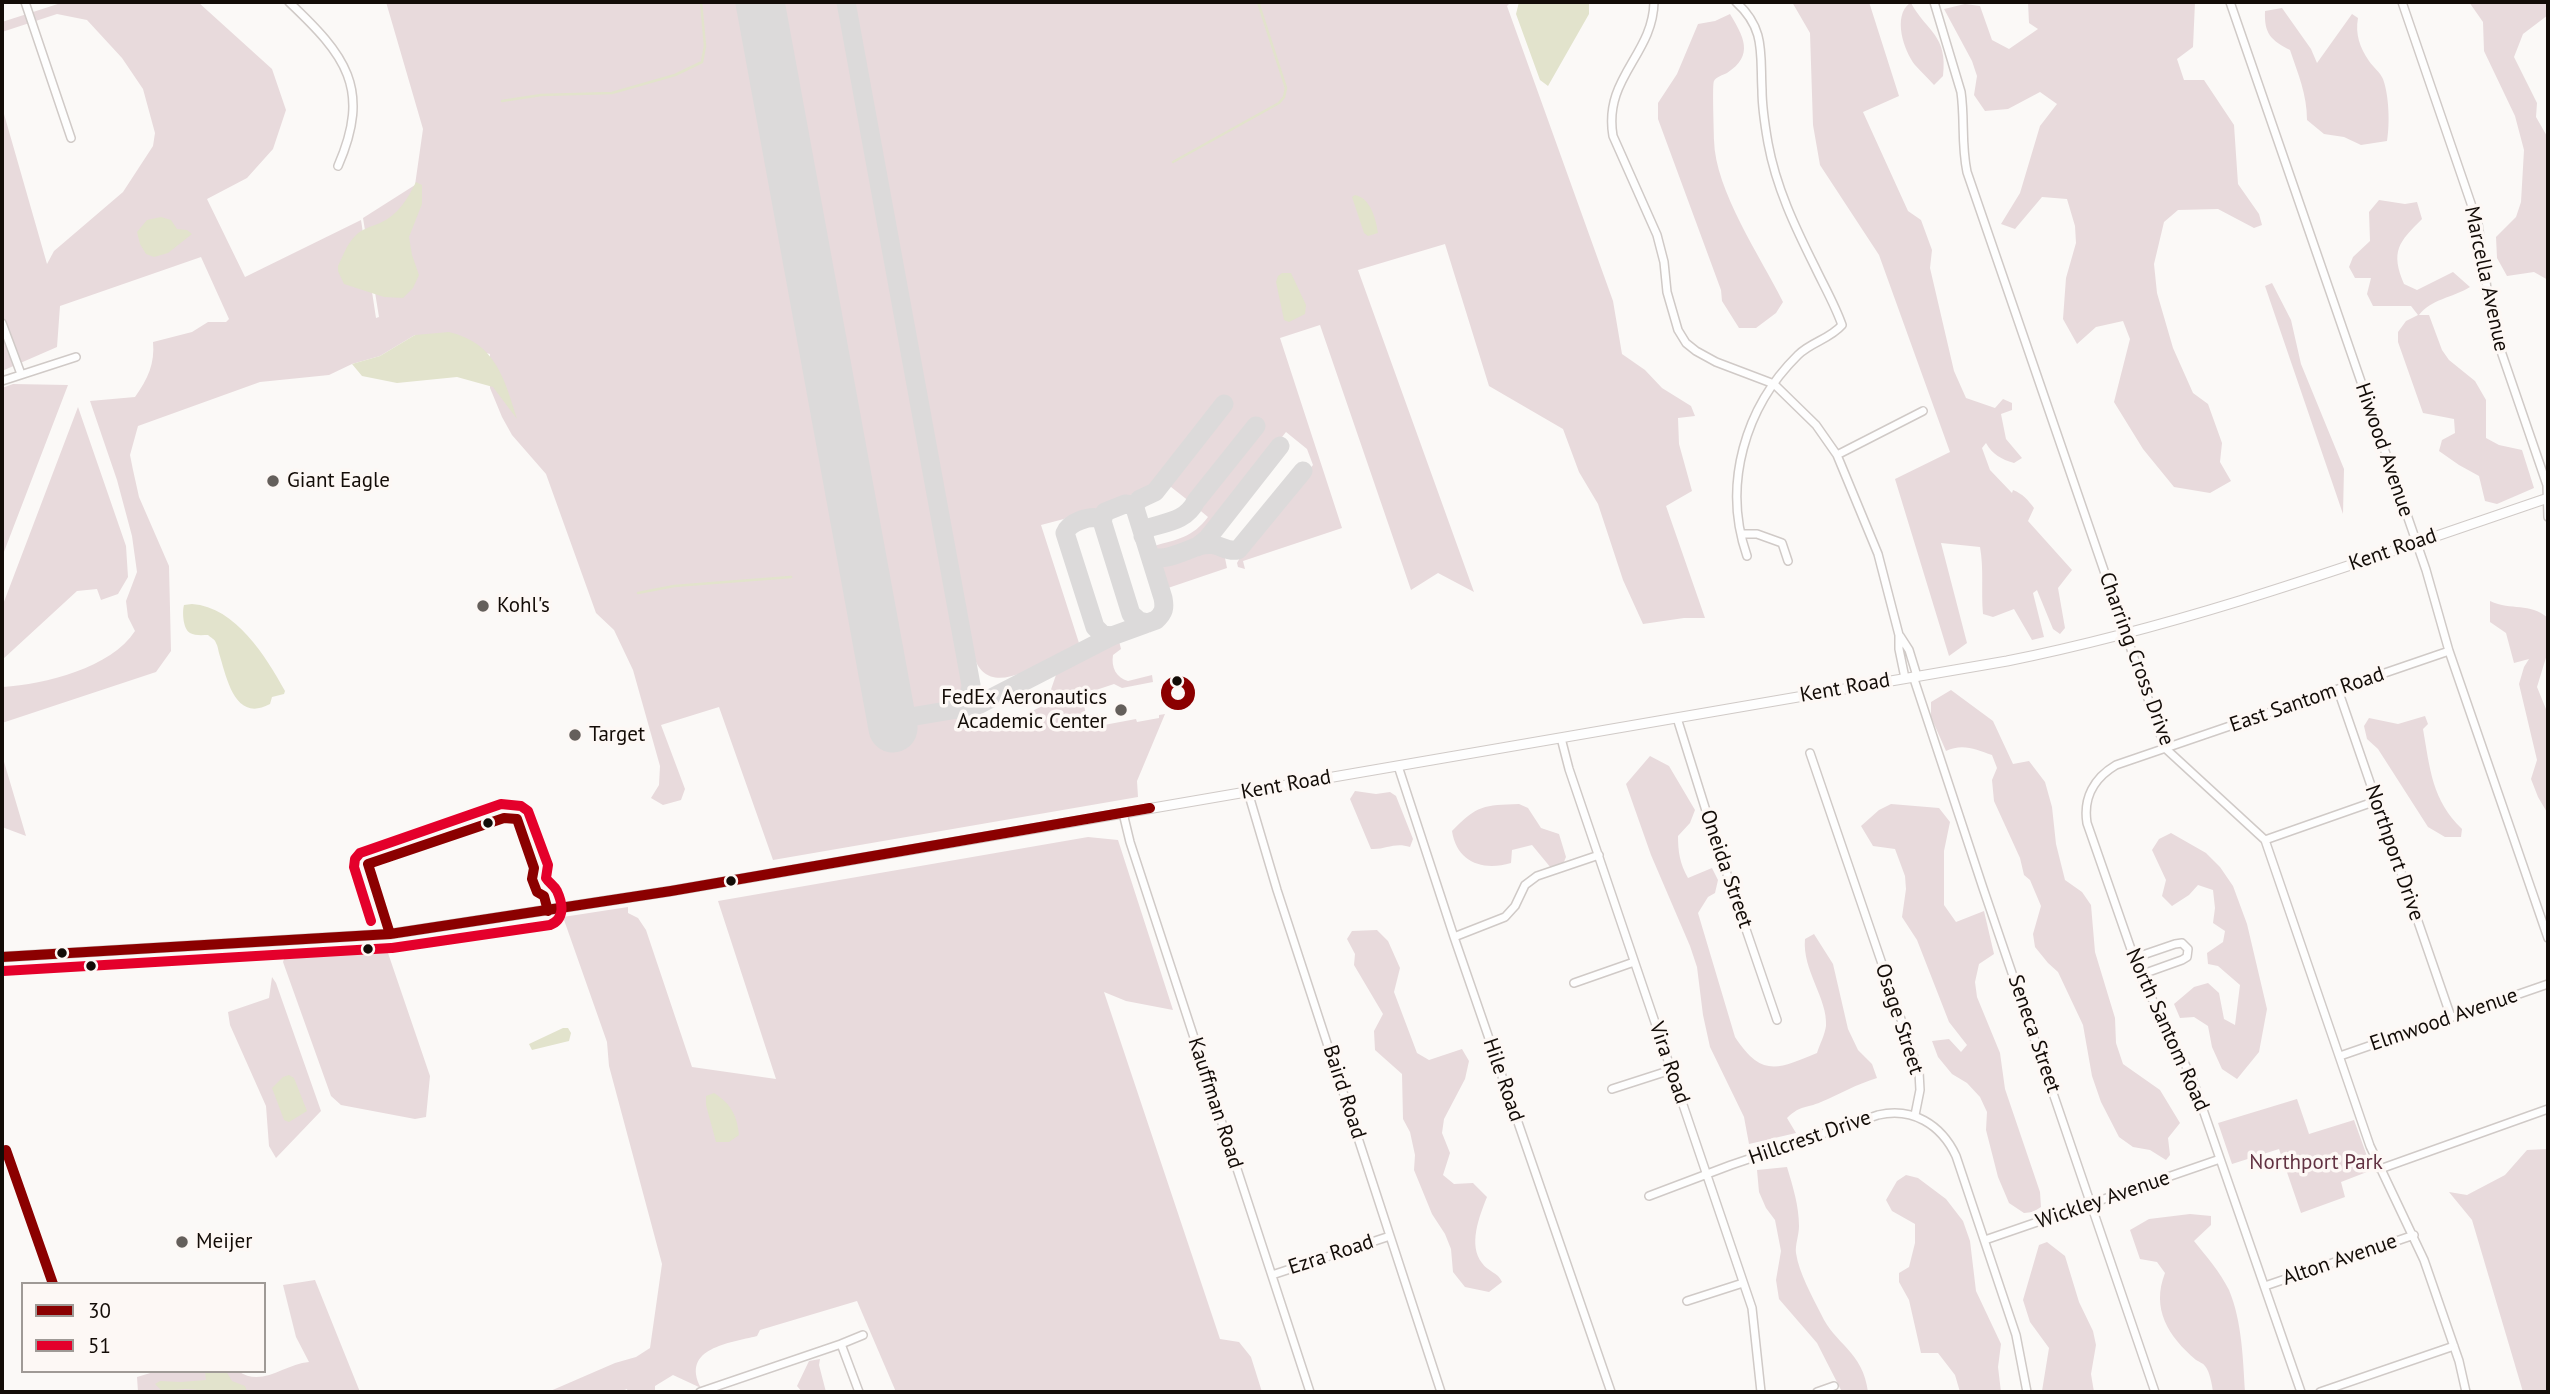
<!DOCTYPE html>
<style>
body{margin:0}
#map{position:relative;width:2550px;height:1394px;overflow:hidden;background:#fbf9f7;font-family:"PT Sans",sans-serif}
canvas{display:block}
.frame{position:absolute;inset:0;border:4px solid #130c07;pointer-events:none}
.legend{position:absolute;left:21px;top:1282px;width:245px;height:91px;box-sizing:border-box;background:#fdf8f5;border:2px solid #9f9a96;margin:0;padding:9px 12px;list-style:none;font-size:21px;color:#130c07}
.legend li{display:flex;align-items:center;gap:14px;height:35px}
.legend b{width:35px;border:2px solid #9f9a96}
</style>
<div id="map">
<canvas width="2550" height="1394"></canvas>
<div class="frame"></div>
<ul class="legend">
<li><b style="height:9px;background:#8b0000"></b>30</li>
<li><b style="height:9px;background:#e4002b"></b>51</li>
</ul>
</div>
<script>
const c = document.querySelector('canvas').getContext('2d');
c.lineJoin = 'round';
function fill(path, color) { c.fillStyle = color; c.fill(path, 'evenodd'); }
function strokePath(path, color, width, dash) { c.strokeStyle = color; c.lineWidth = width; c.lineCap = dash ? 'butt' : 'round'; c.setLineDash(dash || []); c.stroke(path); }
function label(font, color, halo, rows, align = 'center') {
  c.font = font + ' "PT Sans",sans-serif'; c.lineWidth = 7; c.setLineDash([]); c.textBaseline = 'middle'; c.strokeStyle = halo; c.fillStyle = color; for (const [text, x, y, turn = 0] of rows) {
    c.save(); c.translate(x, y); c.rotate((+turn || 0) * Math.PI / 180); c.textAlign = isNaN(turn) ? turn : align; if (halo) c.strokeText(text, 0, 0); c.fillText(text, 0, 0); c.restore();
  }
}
fill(new Path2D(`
 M64 2H198L272 69 286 110 273 149 247 178 207 199 245 277 361 220 376 318 379 317 363 218 415 185 423 129 386 2H749L883 730 978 713 1011 722 1046 704 1057 672 1119 641 1121 649 1113 655C1111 667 1116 678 1128 681L1152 675 1153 682 1122 688 1114 684 1096 690 1097 695 1083 698 1088 728 1136 719 1137 722 1159 718V715L1165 714 1137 781 1138 797 773 860 719 707 661 725 685 789 681 800 663 805 651 798 659 785 660 766 633 670 614 630 596 613 546 474 512 435 502 417 490 388V354L415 335 380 356 352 364 329 375 260 382 138 426 130 455 133 470 139 497 169 566 171 651 156 672 2 723V685L3 687C45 684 111 668 135 631L128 617 126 601 137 572 132 536 117 480 90 401 135 397C148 379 155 363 153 342L192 332 208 322H226L229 319 201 257 60 306 57 347 2 371V107L47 264 54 251 123 192 153 146 155 133 143 89 122 58 87 20 57 14 2 32V22Z
 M771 2H839L964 684V695L953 704 917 710 907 709 901 703 899 697Z
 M852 2H1511L1507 6 1613 301 1622 354 1645 370 1662 388 1691 406 1695 416 1678 418 1679 444 1692 491 1666 506 1705 618H1684L1643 624 1623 580 1598 504 1579 472 1563 429 1489 386 1445 244 1358 270 1474 592 1438 573 1411 590 1320 325 1280 338 1342 528 1243 561 1245 569 1238 567 1237 563 1241 556 1313 465 1307 449 1286 432 1202 537 1192 542 1156 551 1154 546C1178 539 1192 538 1208 517L1196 507 1258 428 1253 424 1190 502 1166 483 1228 404 1222 399 1154 486 1079 515 1041 525 1079 643C1069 651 1056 656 1044 662 1018 676 982 694 972 650Z
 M1792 2H1869L1899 96 1863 112 1908 211 1921 220 1932 250 1930 268 1954 371 1966 398 1995 408 2003 399 2012 403V410L2001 414 2006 439 2022 458 2014 463C2001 459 1993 455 1986 443L1982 448 1990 470 2012 493 2013 490C2023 494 2028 500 2034 508L2028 521 2072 570 2058 588 2065 628 2060 634 2053 629 2037 590 2033 593 2044 637 2032 640 2014 609 1993 617 1983 614C1981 591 1984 569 1980 547L1941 543 1967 643 1949 656 1895 479 1950 452 1879 255 1820 165 1813 125 1810 33Z
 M1906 2H1914L1911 3C1927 32 1948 35 1943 76L1934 85C1928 78 1921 72 1915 65 1904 51 1892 16 1910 3Z
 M2028 2H2195L2193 47 2177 59 2184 80H2204L2234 125 2238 184 2259 214 2262 225 2254 228 2218 209 2178 210 2164 222 2154 264 2157 293 2173 348 2193 393 2208 404 2222 443 2220 462 2231 481 2210 493 2174 487 2143 449 2114 402 2130 339 2123 321 2096 327 2077 344 2063 319 2066 278 2076 243 2075 226 2067 199 2042 197 2015 229 2001 224 2020 193 2040 126 2057 104 2040 92 2008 109 1985 111 1974 95 1977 76 1972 61 1944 9 1965 4 1980 6 1992 40 2009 49 2038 29 2029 23Z
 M2469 2H2548V15L2523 34 2514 57 2537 103 2536 117 2548 138V280L2534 272 2507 276 2497 258 2496 237 2516 217 2521 202 2524 150 2515 116 2484 51 2483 22Z
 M2282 8 2311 49 2317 63 2352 14 2358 18C2355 34 2360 48 2369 61 2373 67 2380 72 2383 79 2389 95 2390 124 2387 141L2361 145 2344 137 2324 134 2307 120C2307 94 2298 74 2290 50 2271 40 2264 34 2265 11Z
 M1730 14C1743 36 1755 55 1727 73 1723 75 1716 77 1714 81 1712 84 1714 132 1714 140 1715 191 1761 257 1783 302L1776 313 1756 328H1739L1722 301 1721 290 1658 119V103L1677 74 1698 24 1715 21Z
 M2379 200 2405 204 2417 202 2422 219C2399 242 2390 251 2404 284L2417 290 2453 272 2470 287C2452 298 2431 299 2419 315H2429L2442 350 2449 360 2475 381 2486 400V438L2499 445 2522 450 2534 488 2497 504 2485 501 2479 476 2459 465 2439 451 2442 440 2455 433 2454 419 2423 413 2398 342V332L2406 321 2418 315 2411 306H2373L2367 294 2371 278H2355L2349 267 2353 257 2370 241 2369 212Z
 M2272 283 2291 320 2301 364 2344 469 2343 514 2265 286Z
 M13 384 68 385 2 557V388Z
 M78 407 126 546 128 577 118 594 101 600 97 589 77 591 2 660V607Z
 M1213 550 1225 558 1227 568 1168 588 1161 567 1164 564Z
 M2490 601C2512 611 2529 602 2548 618V651L2537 687 2548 714V814L2538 797 2531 779 2537 760 2519 684 2524 667 2529 659 2514 663 2506 633 2490 622Z
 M1951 690 1993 721 2013 764 2029 761 2045 782 2052 807 2056 844 2065 880 2082 892 2091 905 2095 952 2115 1018 2116 1043 2123 1064 2160 1090 2180 1123 2168 1138 2170 1155 2166 1160 2150 1150 2133 1147 2119 1137 2101 1102 2092 1076 2083 1025 2058 972 2048 963 2035 947 2033 934 2041 906 2030 880 2024 875 2020 858 1994 801 1992 780 1997 768 1992 755C1976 749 1962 743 1946 751L1931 717V702Z
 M2425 716 2428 724 2423 729C2430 769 2432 800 2462 829L2461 837H2445L2428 827 2378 749 2367 739 2364 726 2369 718 2398 724Z
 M2 755 26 836 2 827Z
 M1650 756 1669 766 1695 810 1690 823 1678 836C1678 852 1680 864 1688 878L1712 868 1718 880 1715 893 1708 897 1698 913 1735 1037C1762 1078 1778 1069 1817 1053 1820 1044 1825 1034 1826 1026 1828 999 1802 970 1805 939L1814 934 1833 964 1848 1029 1858 1050 1872 1064 1877 1078C1857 1084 1840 1094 1821 1102 1805 1109 1802 1104 1787 1118L1796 1133 1749 1144 1744 1117 1710 1047 1703 1015 1697 967 1690 946 1651 855 1626 784Z
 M1355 791 1376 794 1390 792 1396 796 1413 839 1410 847C1394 842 1386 850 1371 849L1350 799Z
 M1519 804 1528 808 1541 828 1559 834 1566 857 1563 864 1551 868 1532 845 1512 850 1511 863C1483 871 1457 863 1452 831 1477 805 1484 805 1519 804Z
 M1891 804 1939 808 1950 822 1944 851V905L1956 922 1984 911 1994 954 1979 964 1975 982 1977 997 2000 1053 2005 1089 2040 1192 2041 1207 2033 1212 2024 1213 2009 1203 1998 1177 1986 1130 1987 1112 1980 1097 1967 1083 1952 1074 1938 1057 1932 1041 1949 1039 1961 1052 1967 1045 1949 1022 1917 940 1902 917 1906 889 1905 876 1895 849 1873 846 1861 826 1879 810Z
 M2171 833 2206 853 2220 867 2233 886 2247 924 2267 1009 2259 1052 2237 1079 2222 1069 2212 1047 2208 1026 2194 1017 2180 1018 2174 1004 2194 987 2208 983 2219 993 2224 1019 2235 1025 2240 985 2218 966 2208 964 2207 953 2223 942 2225 931 2213 923 2215 908 2213 890 2198 885 2189 895 2172 906 2162 896 2166 880 2152 850 2159 839Z
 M1088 837 1118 840 1173 1010 1126 1001 1104 992 1220 1339 1239 1342 1251 1357 1262 1392H896L857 1301 760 1330 757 1336C730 1343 680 1348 701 1388L673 1375 655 1386V1392H628L627 1389 619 1392H548L615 1363 636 1357 650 1348 662 1264 609 1066 607 1042 563 917 628 907V913L638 918 646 930 692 1067 776 1079 718 901Z
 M1377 930 1388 941 1400 968 1394 992 1417 1053 1429 1060 1462 1049 1469 1061 1465 1079 1444 1119 1442 1133 1450 1153 1443 1175 1454 1184 1473 1183 1487 1197C1479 1217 1468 1245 1482 1263 1488 1272 1498 1272 1502 1282L1489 1292 1465 1287 1453 1272 1451 1249 1445 1234 1432 1214 1414 1170 1415 1155 1410 1132 1403 1119 1402 1074 1375 1050 1374 1031 1383 1014 1354 965 1355 954 1347 939 1352 931Z
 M384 952 388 953 430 1076 426 1117 415 1119 341 1105 331 1096 283 962 284 959Z
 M272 977 276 983 321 1111 276 1158 269 1146 266 1106 230 1025 228 1012 269 998Z
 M2297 1099 2309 1134 2354 1120 2372 1170 2341 1182 2345 1197 2301 1213 2279 1149 2232 1164 2218 1123Z
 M2548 1149V1392H2523L2472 1220 2449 1192 2467 1195 2505 1175 2527 1150Z
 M1787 1167C1793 1187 1799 1206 1799 1226 1799 1235 1795 1245 1796 1253 1799 1273 1812 1296 1821 1314 1835 1345 1863 1351 1868 1392H1842L1817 1343 1779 1299 1776 1280 1781 1251 1775 1220 1766 1208 1759 1192 1757 1170Z
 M1906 1175 1918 1178 1946 1199 1963 1221 1970 1241 1976 1291 2001 1344 1998 1367 2001 1392H1960L1955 1375 1938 1353H1921L1909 1300 1899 1282V1273L1909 1267 1915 1243V1224L1892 1211 1886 1200 1897 1181Z
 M2190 1214 2211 1216V1225L2194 1241C2207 1257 2220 1272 2229 1290 2242 1321 2243 1359 2245 1392H2213C2212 1385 2210 1372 2205 1366 2203 1363 2199 1362 2196 1360 2168 1336 2151 1309 2165 1273L2157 1262 2140 1259 2130 1230 2149 1219Z
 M2047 1242 2065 1256 2079 1302 2093 1331 2096 1345 2091 1374 2094 1392 2042 1391 2049 1348 2030 1322 2023 1300 2039 1245Z
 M315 1280 360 1392H138L137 1377 157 1371H238C262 1388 284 1364 309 1362L296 1337 283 1285Z
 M820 1359 819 1365 826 1392H802L797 1386 809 1361Z`), '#e8dadc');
fill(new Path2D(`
 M1519 2H1589V14L1548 86 1540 80 1516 14Z
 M416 182 422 185V204L409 237 412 255 419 275 413 288 403 298 384 297 344 284 338 271V266C343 256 347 244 355 236 362 229 370 227 380 223 398 215 407 200 416 182Z
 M1355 195C1370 198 1376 218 1378 233L1368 236 1364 233 1352 197Z
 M161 217 171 220 177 229 187 230 192 234 168 253 154 257 146 254 140 244 137 232 147 220Z
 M1282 273H1291L1306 305 1305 314 1289 322 1284 320 1276 282 1278 276Z
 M449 332C495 343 504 377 517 419L493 387 457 377 397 383 362 376 352 364 380 356 415 335Z
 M192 604C236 607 266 657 285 691L284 694 272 697 270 704C235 723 227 679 219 653 218 650 218 646 216 643 215 639 211 638 208 635 203 635 195 636 190 633 183 629 182 612 184 605Z
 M563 1028H568L571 1033 569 1041 532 1050 529 1044Z
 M289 1075 294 1078 307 1111 289 1122 284 1120 272 1088 283 1077Z
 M714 1093C731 1104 737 1115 739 1135L729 1142H716L706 1105V1096Z
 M205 1371H226L232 1381 245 1386 247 1391 224 1392 186 1389 162 1391 155 1384 160 1381 181 1382 206 1380Z`), '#e2e3cc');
strokePath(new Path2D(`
 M502 101 541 95 612 93 675 75 702 62 705 46 701 2
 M1173 162 1279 103 1284 97 1286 88 1258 2
 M638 593 674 586 791 577`), '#e2e3cc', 2.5);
strokePath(new Path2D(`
 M846 2 971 685 969 699 959 710
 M1135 509 1132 505 1125 504 1105 512 1102 521 1131 614 1139 621 1148 623
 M1102 521 1099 518C1089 516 1069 522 1065 533L1095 627 1103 635 1112 636
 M1143 536 1148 528C1168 522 1186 521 1196 501L1256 426
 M1197 547 1207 539 1280 446
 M1150 555C1161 564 1186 550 1199 546 1220 540 1223 553 1238 550L1303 471
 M886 689 898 710 910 717 976 706 1112 636 1156 620C1164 613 1165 608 1163 598L1134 505 1140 499 1155 492 1224 404`), '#dcdada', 19);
strokePath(new Path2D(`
 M760 2 893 728`), '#dcdada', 49);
const minor = new Path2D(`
 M25 2 71 138
 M289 2C345 55 372 88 338 166
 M1654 2C1653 55 1603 78 1613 136L1657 235 1664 262 1667 292 1678 330 1686 343 1696 351 1716 362 1774 384 1816 425 1837 455 1878 554 1899 635V649L1905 678
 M1736 2C1766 29 1760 54 1762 90 1762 107 1765 126 1768 143 1776 187 1795 227 1815 267 1824 286 1835 305 1842 325 1830 339 1811 342 1798 355 1745 407 1722 485 1747 556
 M1934 2 1961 92C1965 120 1961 143 1967 172L2165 748 2265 840 2370 1146 2424 1260 2459 1361 2466 1392
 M2230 2 2426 570 2449 651 2548 938
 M2402 2 2478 224 2492 325 2547 485 2548 517
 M2 323 21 374
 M2 381 76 357
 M1837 455 1923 411
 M1741 534H1757L1782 543 1788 561
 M1900 636 1909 650 1917 676
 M1913 676 1983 888 2155 1392
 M2338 690 2451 1017
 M1677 718 1713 833 1777 1020
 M1561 738 1569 769 1752 1308 1761 1392
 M1810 753 1919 1072 1920 1090 1915 1115
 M1398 766 1454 937 1611 1392
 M1248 792 1277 890 1441 1392
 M1123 813 1130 842 1310 1392
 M2265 840 2376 801
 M1454 937 1505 917 1515 906 1525 885 1537 876 1599 855
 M2134 958 2175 944 2182 943 2188 949 2187 957 2182 960 2140 975
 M1574 983 1634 962
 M2340 1056 2548 984
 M1612 1089 1671 1070
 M2380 1169 2548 1109
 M1649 1196 1731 1165 1878 1115C1912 1107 1941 1124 1956 1156L2016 1335 2027 1392
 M1985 1240 2220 1159
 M1272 1275 1390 1236
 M2265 1286 2414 1235
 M1687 1301 1743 1283
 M841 1344 863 1335
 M700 1392 841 1344 859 1392
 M1817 1392 1834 1386
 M2301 1392 2192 1078 2140 975 2087 823C2083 798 2094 778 2116 765L2449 651
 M2320 1392 2454 1346`);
const major = new Path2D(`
 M2 957 390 934 671 891 2007 661C2192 624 2371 558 2548 498`);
strokePath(minor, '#d0cac7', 10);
strokePath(major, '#d0cac7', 11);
strokePath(minor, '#fefefe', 7);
strokePath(major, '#fefefe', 9);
strokePath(new Path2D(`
 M1166 693a12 12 0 1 1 24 0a12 12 0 1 1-24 0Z
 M390 934 368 864 504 818 517 819 534 868 532 879 537 892 544 896 548 911
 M2 957 390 934 671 891 1150 808
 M6 1150 53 1284`), '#8b0000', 10);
strokePath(new Path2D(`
 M371 921 354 867 355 859 360 853 501 804 521 806 528 811 548 865 546 878C549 883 554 885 557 891 563 904 565 919 550 925L392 948
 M3 971 391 948`), '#e4002b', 10);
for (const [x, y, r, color] of [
 [273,481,7,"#645f5b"],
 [483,606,7,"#645f5b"],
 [1177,681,6,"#130c07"],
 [1121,710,7,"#645f5b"],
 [575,735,7,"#645f5b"],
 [488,823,6,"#130c07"],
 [731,881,6,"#130c07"],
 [368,949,6,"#130c07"],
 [62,953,6,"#130c07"],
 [91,966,6,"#130c07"],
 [182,1242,7,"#645f5b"]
]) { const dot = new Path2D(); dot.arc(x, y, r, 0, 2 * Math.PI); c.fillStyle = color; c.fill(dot); strokePath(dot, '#fdf8f5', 2.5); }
label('21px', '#130c07', '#fdf8f5', [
 ["Marcella Avenue",2486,279,78],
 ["Hiwood Avenue",2384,450,71],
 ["Kent Road",2393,550,-19],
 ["Charring Cross Drive",2136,659,70],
 ["Kent Road",1845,688,-10],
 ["East Santom Road",2307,700,-19],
 ["Kent Road",1286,785,-10],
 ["Northport Drive",2394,853,71],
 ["Oneida Street",1726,869,71],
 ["Osage Street",1899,1019,72],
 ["Elmwood Avenue",2444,1020,-19],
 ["North Santom Road",2167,1030,66],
 ["Seneca Street",2034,1034,71],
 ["Vira Road",1669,1063,71],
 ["Hile Road",1503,1080,71],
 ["Baird Road",1344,1092,72],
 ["Kauffman Road",1215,1103,72],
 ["Hillcrest Drive",1810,1138,-19],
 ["Wickley Avenue",2103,1200,-19],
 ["Ezra Road",1331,1255,-18],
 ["Alton Avenue",2340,1260,-19]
]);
label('21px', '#130c07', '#fdf8f5', [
 ["Giant Eagle",287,481],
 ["Kohl's",497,606],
 ["FedEx Aeronautics",1107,698,"right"],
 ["Academic Center",1107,722,"right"],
 ["Target",589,735],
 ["Meijer",196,1242]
], 'left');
label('21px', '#623242', '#fdf8f5', [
 ["Northport Park",2316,1163]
]);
</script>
